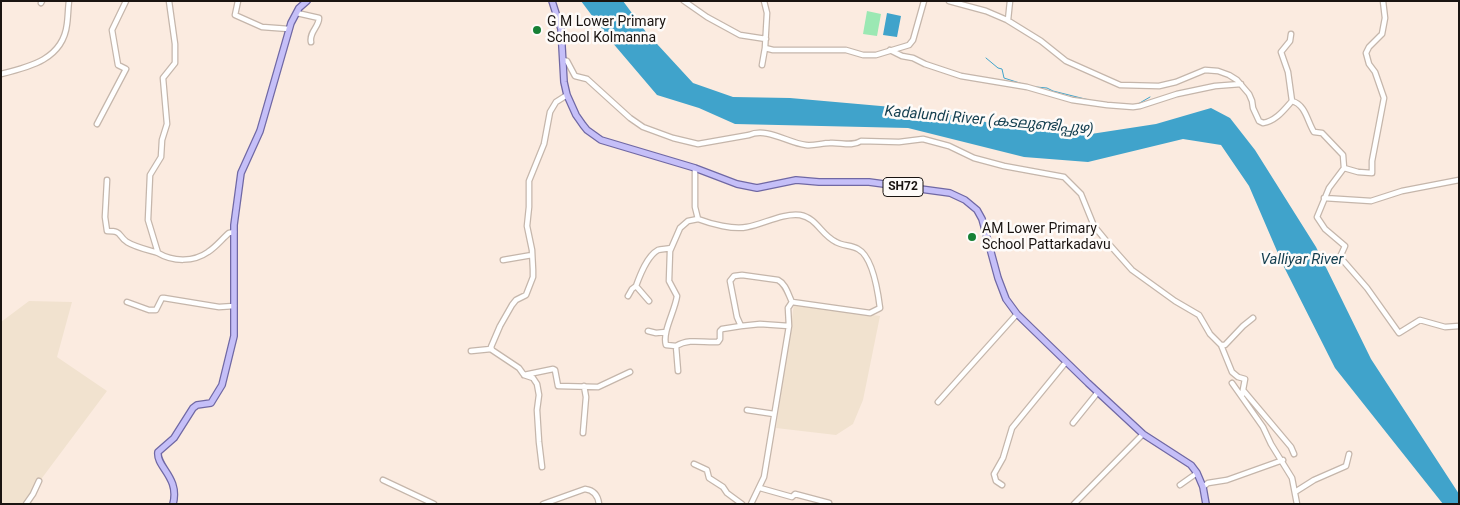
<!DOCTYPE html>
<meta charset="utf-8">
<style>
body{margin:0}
#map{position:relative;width:1460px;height:505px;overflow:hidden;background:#fbebe0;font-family:Roboto,sans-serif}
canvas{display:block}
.frame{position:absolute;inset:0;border:2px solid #1a1411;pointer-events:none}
</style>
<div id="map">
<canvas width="1460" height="505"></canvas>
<div class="frame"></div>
</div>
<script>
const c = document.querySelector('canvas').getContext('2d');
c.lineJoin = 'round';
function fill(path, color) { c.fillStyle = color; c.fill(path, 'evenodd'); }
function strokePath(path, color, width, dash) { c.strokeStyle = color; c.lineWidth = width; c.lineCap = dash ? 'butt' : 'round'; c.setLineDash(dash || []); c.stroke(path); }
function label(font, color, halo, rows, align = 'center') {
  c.font = font + ' Roboto,"Noto Sans Malayalam",sans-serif'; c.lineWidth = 5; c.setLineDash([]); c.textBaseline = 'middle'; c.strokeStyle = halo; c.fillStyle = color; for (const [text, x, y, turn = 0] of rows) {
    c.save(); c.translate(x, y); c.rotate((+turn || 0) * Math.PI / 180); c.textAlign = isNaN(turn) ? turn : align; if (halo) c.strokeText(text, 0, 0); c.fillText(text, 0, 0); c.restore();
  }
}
fill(new Path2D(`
 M29 301 72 302 57 357 107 391 42 478 31 504H1V322Z
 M794 304 880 316 863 400 853 424 836 435 776 428Z`), '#f1e2cf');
fill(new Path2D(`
 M867 11 881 14 877 36 863 34Z`), '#9be8b3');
fill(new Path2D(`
 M581 1H623L646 32 693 83 733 97 790 98 926 110 1020 129 1091 134 1156 124 1211 108 1230 118 1255 150 1316 247 1371 359 1459 494V504H1443L1335 368 1283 265 1249 186 1221 145 1183 139 1088 162 1024 157 908 128 735 124 699 108 657 95 611 41Z
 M887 13 901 16 897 37 883 35Z`), '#40a3cb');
strokePath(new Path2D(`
 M986 58 998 68 1002 69 1004 78 1032 87
 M1036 87 1047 88 1053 91 1097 102
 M1138 104 1150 97`), '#40a3cb', 1);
const minor = new Path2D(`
 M169 1 175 44V63L163 78 167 124 162 140 161 157 150 175 148 220 158 253C173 262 194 262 208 252 216 247 222 239 229 233L234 232
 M238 1 235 15 262 27 289 29
 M684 1 707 17 740 35 766 39
 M764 1 767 13 765 48 773 50H846L863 55H876L909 45 913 40 924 1
 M949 1 986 11 1007 20 1041 41 1066 61 1120 85 1159 86 1176 82 1205 70 1218 71 1229 75 1237 80 1249 94 1252 101 1253 108 1259 121 1263 123C1276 121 1284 110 1292 101 1306 105 1307 121 1314 132L1322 133 1343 155 1344 168
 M1383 1 1385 18 1382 34 1369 47 1366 53 1369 64 1375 72 1384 98 1372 161V173L1358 172 1344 168 1329 188 1317 217 1325 229 1345 246 1340 257 1367 288 1399 333 1420 320 1445 327 1459 326
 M41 3 42 1
 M297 13 319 18C319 27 309 32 311 42
 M1008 20 1010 1
 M1291 34 1290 41 1281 52 1288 72 1292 101
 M890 50 902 56 913 58 925 64 961 76 1027 87 1072 100 1107 105 1133 107 1140 106 1177 94 1215 86 1241 84
 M563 60 567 61 575 76 587 79 630 118 643 127 673 138 698 144 749 135C767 127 788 143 806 145 814 146 822 143 830 143 840 142 852 147 861 141L899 142 923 139 949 146 974 158 1004 166 1064 177 1081 194 1094 226 1108 243 1132 270 1175 301 1199 315 1210 334 1221 345 1232 372 1238 377 1245 379 1242 395
 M762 65 765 48
 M1 74C30 67 63 59 67 24 68 17 68 9 69 1
 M97 124 126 69 118 65 112 30 126 1
 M695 168V207L698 219C711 224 734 230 747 227 764 224 782 213 800 215 817 218 821 235 836 242 843 246 851 245 858 249 873 257 878 292 880 308L870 313 792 302 788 308 789 326 764 477 751 504
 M107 180 105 217 107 231C123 231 117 235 127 242 135 247 148 250 158 253
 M1324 198 1371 201 1402 191 1459 180
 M503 260 532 255
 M628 296 632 289 636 286
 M649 301 636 286C640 275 647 256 658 250 661 249 667 249 671 248
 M127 302 149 310H156L162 298H164L219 307 234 306
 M789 326 760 324 741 326 737 317 730 281 734 276 742 275 778 280C786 284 788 294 792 302
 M648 331 656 333 666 332
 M1221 345H1225L1243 326 1253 318
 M676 346C690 338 703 343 718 342L720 339V331L722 329 741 326
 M471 351 491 349
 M678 371 676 346 666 345C662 332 675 311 677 296L669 281 670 251 680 228 688 221 698 219
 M524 375 553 369 555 370 558 386 598 387 630 372
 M1232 383 1263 427 1271 444 1292 478 1297 504
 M1243 390 1291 447 1294 454
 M938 402 1017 314
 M747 410 774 414
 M1073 423 1098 392
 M583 433 586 397 584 386
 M694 464 707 470 709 478 723 487 727 493 742 504
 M542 467 539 442 537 410 539 395 537 384 533 378 524 375 519 368 492 350 491 347 500 326 512 305 516 300 526 295 533 277V270L532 250 527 226 529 207V181L544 144 550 112 556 102 567 95
 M383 480 434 504
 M1002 485 996 481 994 474 1003 458 1012 428 1066 362
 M1180 485 1197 473
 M1203 487 1208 483 1227 480 1283 460
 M760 488 792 497 795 494 829 503
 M1295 492 1314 480 1346 466 1349 454
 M26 504 33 494 39 481
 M543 504 585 489C593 490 598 495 599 504
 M1074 504 1143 434`);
const major = new Path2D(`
 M552 1 561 29 564 82 567 95 576 115 583 125 587 130 601 140 695 168 737 184 757 188 796 180 819 182H869L950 193 965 200 977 210 982 219 998 278 1006 299 1017 314 1088 383 1143 434 1191 465 1197 473 1203 487 1206 504
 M173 504C180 477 156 467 158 452L174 438 193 408 197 405 211 403 222 385 234 336V225L241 173 260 131 291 23 299 8 307 1`);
strokePath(minor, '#c5b6ab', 7);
strokePath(major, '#7068a4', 8);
strokePath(minor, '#fff', 4.5);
strokePath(major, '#c5bff8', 5.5);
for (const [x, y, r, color] of [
 [537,30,5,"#168035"],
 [972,237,5,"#168035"]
]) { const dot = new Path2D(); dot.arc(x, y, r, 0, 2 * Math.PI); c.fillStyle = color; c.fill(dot); strokePath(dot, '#fefbf9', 2); }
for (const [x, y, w] of [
 [903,187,40]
]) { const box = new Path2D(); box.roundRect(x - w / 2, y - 9.5, w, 19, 4); c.fillStyle = '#fefbf9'; c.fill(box); strokePath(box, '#1a1411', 1); }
label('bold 12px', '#1a1411', null, [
 ["SH72",903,187]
]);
label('14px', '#1a1411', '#fefbf9', [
 ["G M Lower Primary",547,22],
 ["School Kolmanna",547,38],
 ["AM Lower Primary",982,229],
 ["School Pattarkadavu",982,245]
], 'left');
label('italic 15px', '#133e4f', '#fefbf9', [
 ["Kadalundi River (കടലുണ്ടിപ്പുഴ)",989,121,5],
 ["Valliyar River",1302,260]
]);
</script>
